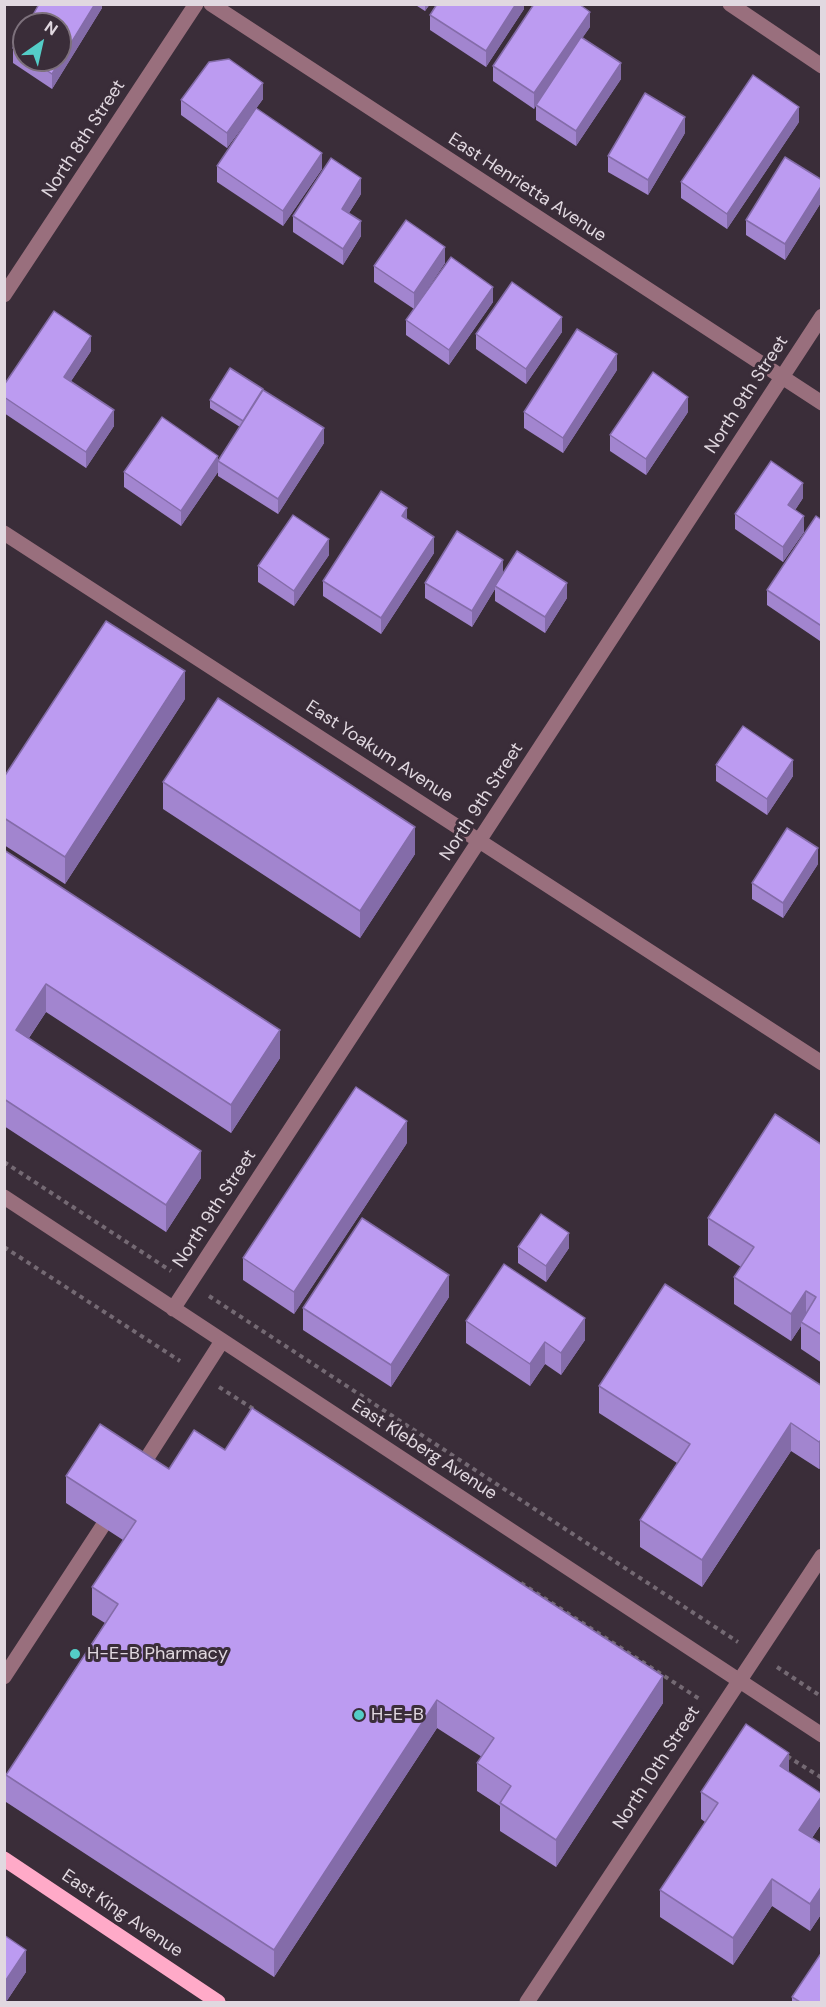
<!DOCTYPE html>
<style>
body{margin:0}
#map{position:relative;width:826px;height:2007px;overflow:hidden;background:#3a2d39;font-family:"DM Sans",sans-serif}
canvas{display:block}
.frame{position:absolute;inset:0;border:6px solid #e1d8e0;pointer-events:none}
.north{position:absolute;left:12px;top:12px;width:60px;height:60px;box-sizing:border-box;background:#3a2d39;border:2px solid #7d717c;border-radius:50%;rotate:34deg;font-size:16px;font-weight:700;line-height:24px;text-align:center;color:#e1d8e0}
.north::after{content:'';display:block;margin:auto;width:21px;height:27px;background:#54cdc7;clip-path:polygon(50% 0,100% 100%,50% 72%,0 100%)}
</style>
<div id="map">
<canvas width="826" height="2007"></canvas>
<div class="frame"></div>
<div class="north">N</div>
</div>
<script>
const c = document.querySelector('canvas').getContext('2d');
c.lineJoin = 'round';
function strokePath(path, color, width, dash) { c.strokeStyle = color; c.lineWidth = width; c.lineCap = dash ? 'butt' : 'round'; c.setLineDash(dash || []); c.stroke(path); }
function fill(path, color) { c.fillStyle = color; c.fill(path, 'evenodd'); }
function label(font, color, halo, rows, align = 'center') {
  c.font = font + ' "DM Sans",sans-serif'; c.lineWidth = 6; c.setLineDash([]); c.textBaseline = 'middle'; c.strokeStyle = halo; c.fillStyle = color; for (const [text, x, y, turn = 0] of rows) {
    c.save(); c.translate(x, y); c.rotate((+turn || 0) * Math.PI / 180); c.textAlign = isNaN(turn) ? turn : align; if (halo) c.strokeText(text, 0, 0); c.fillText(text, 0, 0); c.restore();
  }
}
strokePath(new Path2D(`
 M4 1162 171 1271
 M4 1247 180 1361
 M209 1296 738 1642
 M219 1387 255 1410
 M521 1583 701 1700
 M777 1667 822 1697
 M787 1756 822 1778`), '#746973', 4, [4.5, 4.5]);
strokePath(new Path2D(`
 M211 4 822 403
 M730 4 822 66
 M4 295 196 4
 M4 533 822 1063
 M4 1197 822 1735
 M173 1309 822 316
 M138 1472 222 1341
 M4 1677 102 1527
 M527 2002 822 1556`), '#996f7d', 15);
strokePath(new Path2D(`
 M4 1859 218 2002`), '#ffaac8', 15);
fill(new Path2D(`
 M102 4V8L52 89 13 63V48L24 30V60H60Z
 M414 4H430L425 11Z
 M524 4V9L486 67 430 30V15Z
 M590 27 582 38 621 79 576 146 536 120V105L534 109 493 81V66Z
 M263 99 227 148 181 115V100Z
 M799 122 727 229 681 198V182Z
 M685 133 648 195 608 172V156Z
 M217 166 322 169 283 226 217 182Z
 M822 180V201L785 260 746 235V220Z
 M361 194 349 213 361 236 343 265 293 232V216Z
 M445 263 414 309 374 282V266Z
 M493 302 449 365 406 335V320Z
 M562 332 526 384 476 349V334Z
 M91 351 71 381 114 426 86 468 4 413V385Z
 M617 370 563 453 524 428V412Z
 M263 390 324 443 278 514 218 476V472L181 526 124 487V472L218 460 240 427 210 408V400Z
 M688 412 646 475 610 451V435Z
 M803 498 795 510 804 532 783 562 735 529V514Z
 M407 520 434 553 381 634 323 596V581Z
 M822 520V639L820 641 767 605V590Z
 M329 555 294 606 258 582V566Z
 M503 573 567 598 545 633 495 601V589L472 627 425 598V583Z
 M185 699 65 884 4 845V777Z
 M716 765 793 776 767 815 716 781Z
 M163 782 415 854 360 938 163 809Z
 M4 850 280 1058 231 1133 46 1012 29 1038 201 1178 166 1232 4 1126Z
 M818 864 783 918 752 899V883Z
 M407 1143 294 1314 243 1280V1258Z
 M822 1145V1363L801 1349V1326L791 1341 734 1304V1277L741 1267 708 1245V1218Z
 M518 1247 569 1248 546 1282 518 1263Z
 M449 1297 391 1387 303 1330V1308Z
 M466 1321 585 1340 561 1375 545 1364 530 1386 466 1343Z
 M599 1386H822V1466L819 1469 791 1451 702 1587 640 1547V1520L677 1463 599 1413Z
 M225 1450 663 1703 556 1867 500 1831V1806L477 1791V1763L482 1757 437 1728 274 1977 6 1802V1775L105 1623 92 1615V1587L123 1540 66 1503V1476L169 1469Z
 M789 1772 822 1794V1823L812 1838 822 1844V1913L810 1931 772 1906 733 1965 660 1917V1890L705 1822 701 1819V1792Z
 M4 1935 26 1972 6 2002 4 2001Z
 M792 1997 822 2002H792Z`), '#a285cf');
fill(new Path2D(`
 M95 4H102V8L52 89V74Z
 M425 4H430L425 11Z
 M516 4H524V9L486 67V51Z
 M590 12V27L534 109V93Z
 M621 63V79L576 146V131Z
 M263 83V99L227 148V133Z
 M799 107V122L727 229V214Z
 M685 117V133L648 195V180Z
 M322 153V169L283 226V211Z
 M361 178V194L342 224V209Z
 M822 185V201L785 260V244Z
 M361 221V236L343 265V249Z
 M445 247V263L414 309V293Z
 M493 287V302L449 365V350Z
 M562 317V332L526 384V369Z
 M91 336V351L64 392V377Z
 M617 354V370L563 453V438Z
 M688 397V412L646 475V459Z
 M114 410V426L86 468V452Z
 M324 428V443L278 514V499Z
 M218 456V472L181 526V511Z
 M803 483V498L788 521V505Z
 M407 508V523L402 516Z
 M804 516V532L783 562V547Z
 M434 537V553L381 634V618Z
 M329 539V555L294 606V591Z
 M503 560V576L495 586V589L472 627V611Z
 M567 583V598L545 633V617Z
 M822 623V639L820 641V625Z
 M185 671V699L65 884V857Z
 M793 760V776L767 815V799Z
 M415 827V854L360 938V911Z
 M818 848V864L783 918V903Z
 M46 984V1012L16 1057V1030Z
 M280 1030V1058L231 1133V1105Z
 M407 1121V1143L294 1314V1292Z
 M201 1151V1178L166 1232V1205Z
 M569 1233V1248L546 1282V1266Z
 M449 1275V1297L391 1387V1365Z
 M806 1291V1318L801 1322V1326L791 1341V1314Z
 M585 1318V1340L561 1375V1353Z
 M545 1342V1364L530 1386V1364Z
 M791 1423V1451L702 1587V1560Z
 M822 1439V1466L819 1469V1442Z
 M663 1676V1703L556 1867V1840Z
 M437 1700V1728L274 1977V1950Z
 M789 1753V1780L780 1766Z
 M822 1796V1823L799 1857V1830Z
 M772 1879V1906L733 1965V1938Z
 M822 1886V1913L810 1931V1904Z
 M26 1950V1972L6 2002V1980Z`), '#846ca9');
const building = new Path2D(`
 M39 4H95L52 74 32 60H60V24H28Z
 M437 4H516L486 51 430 15Z
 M534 4H579L590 12 534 93 493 66Z
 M24 30V55L13 48Z
 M581 37 621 63 576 131 536 105Z
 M229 59 263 83 227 133 181 100 209 62Z
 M753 75 799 107 727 214 681 182Z
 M645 93 685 117 648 180 608 156Z
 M256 108 322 153 283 211 217 166Z
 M785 157 822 180V185L785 244 746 220Z
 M331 158 361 178 342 209 361 221 343 249 293 216Z
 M406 220 445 247 414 293 374 266Z
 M451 257 493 287 449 350 406 320Z
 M512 282 562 317 526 369 476 334Z
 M54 311 91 336 64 377 114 410 86 452 4 397V385Z
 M577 329 617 354 563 438 524 412Z
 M230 368 263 389 243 421 210 400Z
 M653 372 688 397 646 459 610 435Z
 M263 390 324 428 278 499 218 461Z
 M162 417 218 456 181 511 124 472Z
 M771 461 803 483 788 505 804 516 783 547 735 514Z
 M381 491 407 508 402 516 434 537 381 618 323 581Z
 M293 515 329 539 294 591 258 566Z
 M816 516 822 520V623L820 625 767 590Z
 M457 531 503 560 472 611 425 583Z
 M517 551 567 583 545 617 495 586Z
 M106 621 185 671 65 857 4 818V777Z
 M218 698 415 827 360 911 163 782Z
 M743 726 793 760 767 799 716 765Z
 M787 828 818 848 783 903 752 883Z
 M4 850 280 1030 231 1105 46 984 16 1030 201 1151 166 1205 4 1099Z
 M356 1087 407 1121 294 1292 243 1258Z
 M775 1114 822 1145V1335L801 1322 816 1297 806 1291 791 1314 734 1277 754 1247 708 1218Z
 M541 1214 569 1233 546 1266 518 1247Z
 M362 1218 449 1275 391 1365 303 1308Z
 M504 1264 585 1318 561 1353 545 1342 530 1364 466 1321Z
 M665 1284 822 1386V1439L819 1442 791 1423 702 1560 640 1520 690 1444 599 1386Z
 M252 1408 663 1676 556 1840 500 1803 511 1786 477 1763 494 1738 437 1700 274 1950 6 1775 118 1604 92 1587 136 1521 66 1476 100 1424 169 1469 194 1430 225 1450Z
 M746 1724 789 1753 780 1766 822 1794V1796L799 1830 822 1844V1886L810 1904 772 1879 733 1938 660 1890 718 1803 701 1792Z
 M4 1935 26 1950 6 1980 4 1979Z
 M822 1952V2002H800L792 1997Z`);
fill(building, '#bc9bf1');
strokePath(building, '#846ca9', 1.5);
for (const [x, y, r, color] of [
 [75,1654,6,"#54cdc7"],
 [359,1715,6,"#54cdc7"]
]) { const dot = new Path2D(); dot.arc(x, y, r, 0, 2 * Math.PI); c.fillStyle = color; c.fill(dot); strokePath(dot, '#3a2d39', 2); }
label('18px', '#e1d8e0', '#3a2d39', [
 ["North 8th Street",84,139,-57],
 ["East Henrietta Avenue",527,188,33],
 ["North 9th Street",747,395,-57],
 ["East Yoakum Avenue",379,752,33],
 ["North 9th Street",482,802,-57],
 ["North 9th Street",215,1209,-57],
 ["East Kleberg Avenue",424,1450,33],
 ["North 10th Street",657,1768,-57],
 ["East King Avenue",122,1914,34]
]);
label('18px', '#e1d8e0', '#3a2d39', [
 ["H-E-B Pharmacy",87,1654],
 ["H-E-B",371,1715]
], 'left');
</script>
